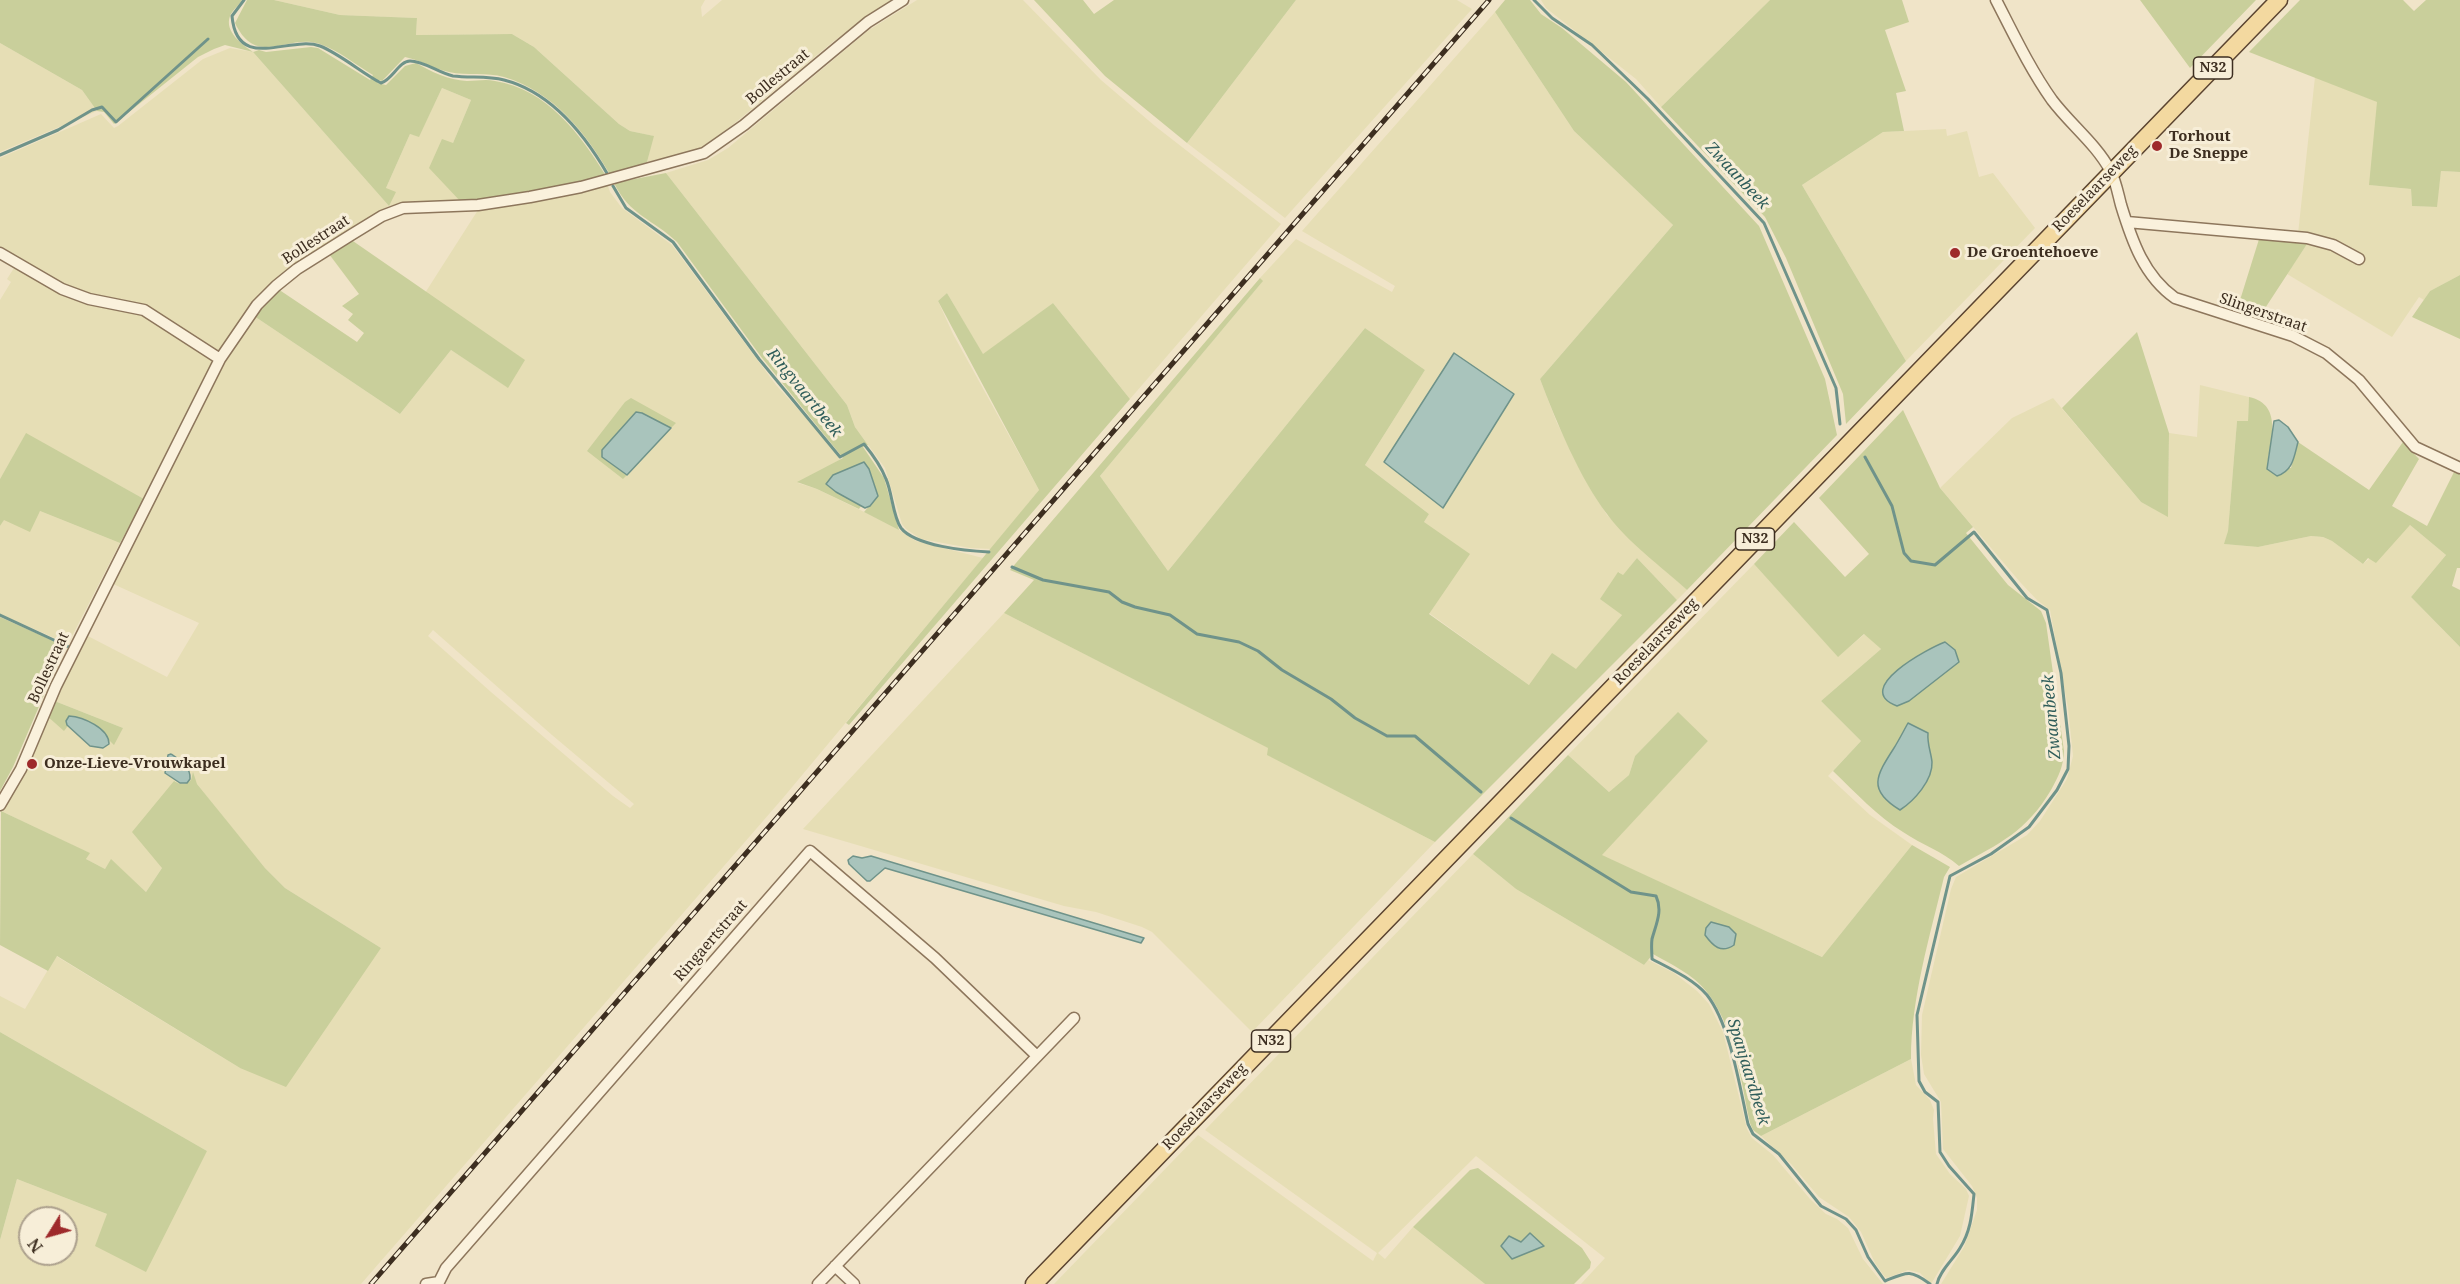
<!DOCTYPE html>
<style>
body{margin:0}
#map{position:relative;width:2460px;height:1284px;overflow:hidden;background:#f0e4c8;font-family:"Noto Serif",serif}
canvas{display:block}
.north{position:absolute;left:18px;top:1206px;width:60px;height:60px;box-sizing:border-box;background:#f7eed8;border:2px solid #ada18e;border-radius:50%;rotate:233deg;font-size:16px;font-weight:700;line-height:24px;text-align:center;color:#3d2e20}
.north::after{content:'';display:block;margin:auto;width:21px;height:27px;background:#9e2a2b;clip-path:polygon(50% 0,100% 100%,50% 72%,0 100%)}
</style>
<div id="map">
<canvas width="2460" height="1284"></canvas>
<div class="north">N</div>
</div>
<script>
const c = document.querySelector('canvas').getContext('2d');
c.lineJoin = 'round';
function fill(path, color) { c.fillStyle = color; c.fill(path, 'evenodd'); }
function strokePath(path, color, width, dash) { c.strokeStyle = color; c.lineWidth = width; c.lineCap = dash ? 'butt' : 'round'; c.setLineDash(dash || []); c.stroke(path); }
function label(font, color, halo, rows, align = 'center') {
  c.font = font + ' "Noto Serif",serif'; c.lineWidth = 6; c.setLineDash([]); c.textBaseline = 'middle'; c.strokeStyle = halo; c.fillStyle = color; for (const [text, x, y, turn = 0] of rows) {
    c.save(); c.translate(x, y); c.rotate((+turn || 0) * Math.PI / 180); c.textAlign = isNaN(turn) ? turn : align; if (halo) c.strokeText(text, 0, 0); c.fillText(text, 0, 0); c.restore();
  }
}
fill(new Path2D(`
 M274 0H705L701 7 702 17 722 0H892L834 41 712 142 695 151 647 162 653 136 630 131 619 124 534 47 512 34 416 35 417 18 340 15Z
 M917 0H1023L1101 80 1155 126 1281 224 1130 399 1053 303 983 355 947 293 938 301 953 334 1039 490 992 549 970 548 921 539 906 529 902 524 885 468 855 427 847 405 666 173 708 160 728 148 869 30Z
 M1296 0H1457L1472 9 1285 218 1187 143Z
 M1541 0H1770L1661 107 1636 79 1546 8Z
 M1495 12 1574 131 1673 225 1540 379 1557 423 1591 490 1607 515 1687 590 1677 600 1637 558 1623 576 1619 572 1622 615 1576 670 1529 685 1429 613 1424 522 1429 514 1365 465 1425 370 1365 328 1168 571 1100 476 1262 282 1260 278 1296 239 1392 292 1395 286 1302 231Z
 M0 43 82 90 97 111 0 152Z
 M230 48 253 52 389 206 386 188 410 134 419 136 442 88 471 100 453 143 461 202 404 203 389 206 371 216 292 267 219 353 152 312 93 297 63 286 0 250V158L101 114 114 128 118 126 203 59Z
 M2315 77 2378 102 2370 185 2411 189 2412 206 2436 207 2441 171 2460 172V275L2430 291 2424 300 2419 297 2392 337 2287 274 2309 241 2322 244 2358 263 2360 257 2321 238 2298 234Z
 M1946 129 1947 136 1967 131 1979 177 1993 173 2035 228 1906 361 1802 185 1883 132Z
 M608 186 610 192 622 208 672 245 776 385 829 443 840 460 798 483 817 489 895 527 916 541 983 558 783 798 361 1284H0V1240L17 1179 107 1214 207 1151 0 1032V996L25 1009 56 956 240 1068 381 948 285 888 265 868 227 822 197 784 192 774 191 780 186 784H179L175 781 162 868 146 892 111 860 105 869 86 859 89 853 1 811 8 801 46 715 70 723 123 728 52 700 84 634 167 677 199 623 111 583 224 361 254 316 400 414 451 350 507 387 524 360 425 293 478 210ZM433 630 552 735 634 804 630 808 613 796 491 692 428 636ZM30 1218H66V1254H30Z
 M14 268 72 298 134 310 162 324 211 358 213 365 144 499 26 434 0 479V300L11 282 7 279Z
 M2200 385 2249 397 2248 421H2237L2228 532 2225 544 2258 547 2311 536 2323 537 2332 541 2363 564 2410 525 2446 555 2411 597 2460 647V1284H1941L1964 1247 1977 1210V1198L1972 1186 1943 1149 1941 1102 1924 1074 1921 1055 1922 1015 1951 889 1956 877 2027 835 2040 821 2067 779 2073 756 2068 708 2050 610 2037 600 2020 582 1940 488 2012 418 2053 398 2141 502 2168 516 2169 433 2197 437Z
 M40 511 120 543 68 644 0 614V526L4 519Z
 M1754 564 1838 656 1865 634 1881 649 1821 701 1861 741 1828 776 1870 815 1912 845 1822 957 1601 855 1708 741 1678 713 1635 756 1629 775 1609 792 1568 755Z
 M1004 613 1269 748 1268 755 1435 842 1252 1032 1152 932 1142 927 1096 912 1064 906 803 829Z
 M1473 854 1516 889 1644 965 1648 960 1674 973 1697 991 1709 1004 1723 1032 1747 1129 1752 1138 1773 1155 1810 1199 1826 1214 1837 1219 1848 1228 1863 1259 1883 1284H1581L1605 1258 1476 1156 1378 1253 1385 1259 1413 1227 1485 1284H1054L1198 1135 1373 1261 1377 1253 1205 1130Z
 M1911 1059 1916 1085 1930 1100 1934 1110 1933 1119 1936 1154 1950 1174 1966 1189 1969 1196 1960 1236 1931 1284 1920 1273 1908 1270 1887 1278 1884 1276 1875 1263 1861 1232 1849 1217 1819 1197 1791 1164 1761 1136Z`), '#e6deb5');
fill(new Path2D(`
 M0 0H242C239 5 232 11 230 16 224 32 243 45 253 52L259 50 266 52 311 47 318 48 370 80 373 75C356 65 338 50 320 44 287 33 257 69 235 23L247 0H274L340 15 417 18 416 35 512 34 534 47 619 124 630 131 654 136 647 162 611 176C586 133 554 92 504 77 487 72 467 76 449 72 433 69 421 60 405 57L382 81 379 80 377 83 386 85 405 66 416 63C432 72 448 80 467 81 476 81 486 79 495 81 547 89 581 135 606 176L539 192 461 202 429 168 442 139 453 143 471 100 442 88 419 137 410 134 386 188 396 192 389 206 253 52 225 45 214 49 198 57 114 124 104 112 97 111 82 90 0 43Z
 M1034 0H1083L1094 14 1114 0H1296L1187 143 1105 76Z
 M1505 0H1530L1541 14 1562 28 1626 82 1759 226 1825 379 1837 435 1687 590C1661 566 1627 542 1607 514 1580 479 1556 421 1540 379L1673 225 1574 131 1495 12Z
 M1770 0H1902L1909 22 1885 30 1906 91 1896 93 1904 131 1883 132 1802 185 1906 361 1846 424 1843 394 1786 258 1765 217 1661 107Z
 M2140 0H2256L2190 68Z
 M2300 0H2403L2414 11 2426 0H2460V172L2441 171 2437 207 2412 206 2411 189 2369 185 2377 102 2249 52Z
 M666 173 847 405 855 427 868 445 863 447 884 478 899 530 864 512 878 496 869 469 864 462 828 486 861 506 859 509 817 489 797 482 843 458 762 358 677 242C653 219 630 216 614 183Z
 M2260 236 2309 241 2258 319 2236 313Z
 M350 239 525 360 508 388 451 350 400 414 254 316 278 289 357 342 364 333 348 320 353 314 342 306 359 294 329 254Z
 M2460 275V339L2412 317 2430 291Z
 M1260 278 1263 281 1100 476 1168 571 1365 328 1425 370 1365 465 1429 514 1424 522 1470 554 1429 614 1529 685 1552 653 1576 669 1622 615 1600 599 1618 572 1623 575 1637 558 1677 600 1435 842 1267 755 1268 748 1004 613 1034 580 1010 570Z
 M947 293 983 354 1053 303 1130 399 849 725 846 723 1039 490 938 301Z
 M2137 332 2169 433 2168 517 2141 502 2062 408Z
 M2249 397C2285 405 2269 443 2267 469L2291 468 2298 442 2369 490 2403 442 2419 459 2392 506 2427 526 2454 472 2460 474V568H2457L2452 586 2460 590V647L2411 597 2446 555 2410 525 2376 563 2368 558 2363 564 2332 541 2323 537 2311 536 2258 547 2224 544 2228 531 2237 421H2248Z
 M631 398 676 423 671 428 642 413 602 457 627 475 623 479 587 451 625 402Z
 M1903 410 1940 488 1973 527 1966 533 2008 585 2041 611 2046 623 2064 751C2063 768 2059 775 2051 790 2026 832 2000 843 1959 866 1942 851 1922 845 1903 832 1877 816 1855 792 1833 771L1861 741 1821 701 1881 649 1864 634 1838 657 1754 564 1794 522 1845 577 1869 554 1819 498Z
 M26 433 144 499 120 543 40 511 30 532 4 520 0 526V479Z
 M0 617 65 646 13 767 0 791Z
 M52 700 123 728 114 745 102 733 70 723 64 731 46 715Z
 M1678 712 1708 741 1602 855 1822 957 1912 845 1950 867 1944 877C1930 936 1911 998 1911 1059L1761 1136 1753 1130 1750 1123C1741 1081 1734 1025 1706 991 1693 974 1670 964 1653 954L1644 965 1516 889 1473 854 1568 755 1609 792 1629 775 1635 756Z
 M193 772 197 784 265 868 285 888 381 948 286 1087 240 1068 57 956 48 971 0 945 1 811 90 853 86 859 105 869 111 859 146 892 162 868 132 832 174 781C181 785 185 785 191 780Z
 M0 1032 207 1151 146 1272 95 1246 107 1214 17 1179 0 1240Z
 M1478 1168 1582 1248 1591 1262 1590 1268 1574 1284H1485L1413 1227 1470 1170Z`), '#c9cf9b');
const water = new Path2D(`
 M1454 353 1514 394 1443 508 1384 462Z
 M636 412 642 413 671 428 627 475 602 457V450Z
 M2279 420 2288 427 2298 442C2294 457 2293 471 2277 476L2267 469 2274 421Z
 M864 462 869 469 878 496 870 506 865 508 836 492 826 484 833 475Z
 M1945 642 1955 650 1959 662 1909 701 1897 706C1851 689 1929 648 1945 642Z
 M69 716C83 717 109 728 109 744L103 748 90 746 67 725 66 721Z
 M1908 723 1928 733C1927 744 1931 752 1932 762 1933 780 1914 801 1900 810 1867 790 1876 776 1894 748 1899 740 1903 732 1908 723Z
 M171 754C180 760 191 767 190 779L187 783H180L165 773 168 755Z
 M853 856 862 858 871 856 1144 938 1141 943 885 868 870 881H867L849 864 848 860Z
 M1711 922 1729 927 1736 934 1734 945C1721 954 1713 946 1705 935L1706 928Z
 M1530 1233 1544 1246 1512 1259 1501 1246 1509 1236 1521 1242Z`);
fill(water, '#a9c4bc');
strokePath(water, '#6f938a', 1.5);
strokePath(new Path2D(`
 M244 0 232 16C237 73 290 35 320 46 340 54 362 73 381 83 392 80 399 61 410 61 424 61 439 73 453 76 470 78 488 76 504 80 551 92 585 135 608 175
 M1534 0 1552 18 1592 45 1648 99 1764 223 1836 388 1840 424
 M0 155 58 130 92 110 102 107 116 122 208 39
 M613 186 626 208 673 242 759 359 840 457 864 444C873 455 881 466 886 479 892 492 893 517 901 528 915 546 967 551 989 552
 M1865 457 1892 506 1904 553 1911 561 1935 565 1974 532 2027 598 2047 610 2061 673 2069 746 2068 769 2057 790 2029 827 1991 854 1950 876 1917 1015 1919 1081 1925 1092 1938 1102 1940 1152 1949 1166 1974 1194C1972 1213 1971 1231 1960 1248 1953 1260 1940 1270 1937 1284
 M1012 567 1043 580 1109 592 1122 602 1135 607 1170 615 1197 634 1239 642 1258 651 1282 670 1331 699 1355 718 1387 736H1415L1481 792
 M0 615 69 647
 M1511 818 1631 892 1656 896C1663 911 1656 924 1652 939 1651 946 1652 953 1652 959 1671 969 1693 979 1707 995 1730 1024 1740 1088 1748 1124L1753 1134 1779 1154 1821 1206 1846 1219 1856 1230 1868 1257 1885 1281C1907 1272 1910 1269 1930 1284`), '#6f938a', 3);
const minor = new Path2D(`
 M1996 0C2013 33 2030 69 2052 100 2070 124 2096 144 2110 170 2116 181 2118 194 2121 205 2132 241 2144 276 2175 298L2293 336 2326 353 2359 380 2415 447 2460 468
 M2127 222 2307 238 2333 245 2359 259
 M0 253 62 289 89 299 144 310 220 359
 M0 805 21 769 56 686 220 359 257 305 276 286 297 269 351 235 382 216 403 208 478 205 530 197 581 187 704 153 744 125 868 22 903 0
 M835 1266 854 1284
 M439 1282 446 1268 810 851 935 958 1037 1056
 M426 1284 439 1282
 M818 1284 1074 1018`);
const primary = new Path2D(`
 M1034 1284 2279 0`);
strokePath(minor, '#8d765c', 13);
strokePath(primary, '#5b4430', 19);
strokePath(minor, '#faf1dc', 10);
strokePath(primary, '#f3d9a0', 16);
const rail = new Path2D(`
 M371 1284 1489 0`);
strokePath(rail, '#3d2e20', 5);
strokePath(rail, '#f7eed8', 3, [9]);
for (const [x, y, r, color] of [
 [2157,146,6,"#9e2a2b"],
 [1955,253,6,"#9e2a2b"],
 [32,764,6,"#9e2a2b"]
]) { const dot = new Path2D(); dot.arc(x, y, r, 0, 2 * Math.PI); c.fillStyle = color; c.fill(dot); strokePath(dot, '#f7eed8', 2); }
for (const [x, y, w] of [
 [2213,68,39],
 [1755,539,39],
 [1271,1041,39]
]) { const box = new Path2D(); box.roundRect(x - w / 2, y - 11, w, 22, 4.5); c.fillStyle = '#f7eed8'; c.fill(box); strokePath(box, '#3d2e20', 1.5); }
label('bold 14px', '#3d2e20', null, [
 ["N32",2213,68],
 ["N32",1755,539],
 ["N32",1271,1041]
]);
label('15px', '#3d2e20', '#f7eed8', [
 ["Bollestraat",778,77,-40],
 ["Roeselaarseweg",2095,189,-46],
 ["Bollestraat",316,240,-33],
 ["Slingerstraat",2263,313,19],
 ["Roeselaarseweg",1656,642,-46],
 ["Bollestraat",49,668,-65],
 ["Ringaertstraat",711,941,-49],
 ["Roeselaarseweg",1205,1107,-46]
]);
label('bold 15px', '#3d2e20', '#f7eed8', [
 ["Torhout",2169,137],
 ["De Sneppe",2169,154],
 ["De Groentehoeve",1967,253],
 ["Onze-Lieve-Vrouwkapel",44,764]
], 'left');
label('italic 16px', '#2f5d5a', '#f7eed8', [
 ["Zwaanbeek",1737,176,47],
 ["Ringvaartbeek",804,393,51],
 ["Zwaanbeek",2052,717,-95],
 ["Spanjaardbeek",1748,1072,73]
]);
</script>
